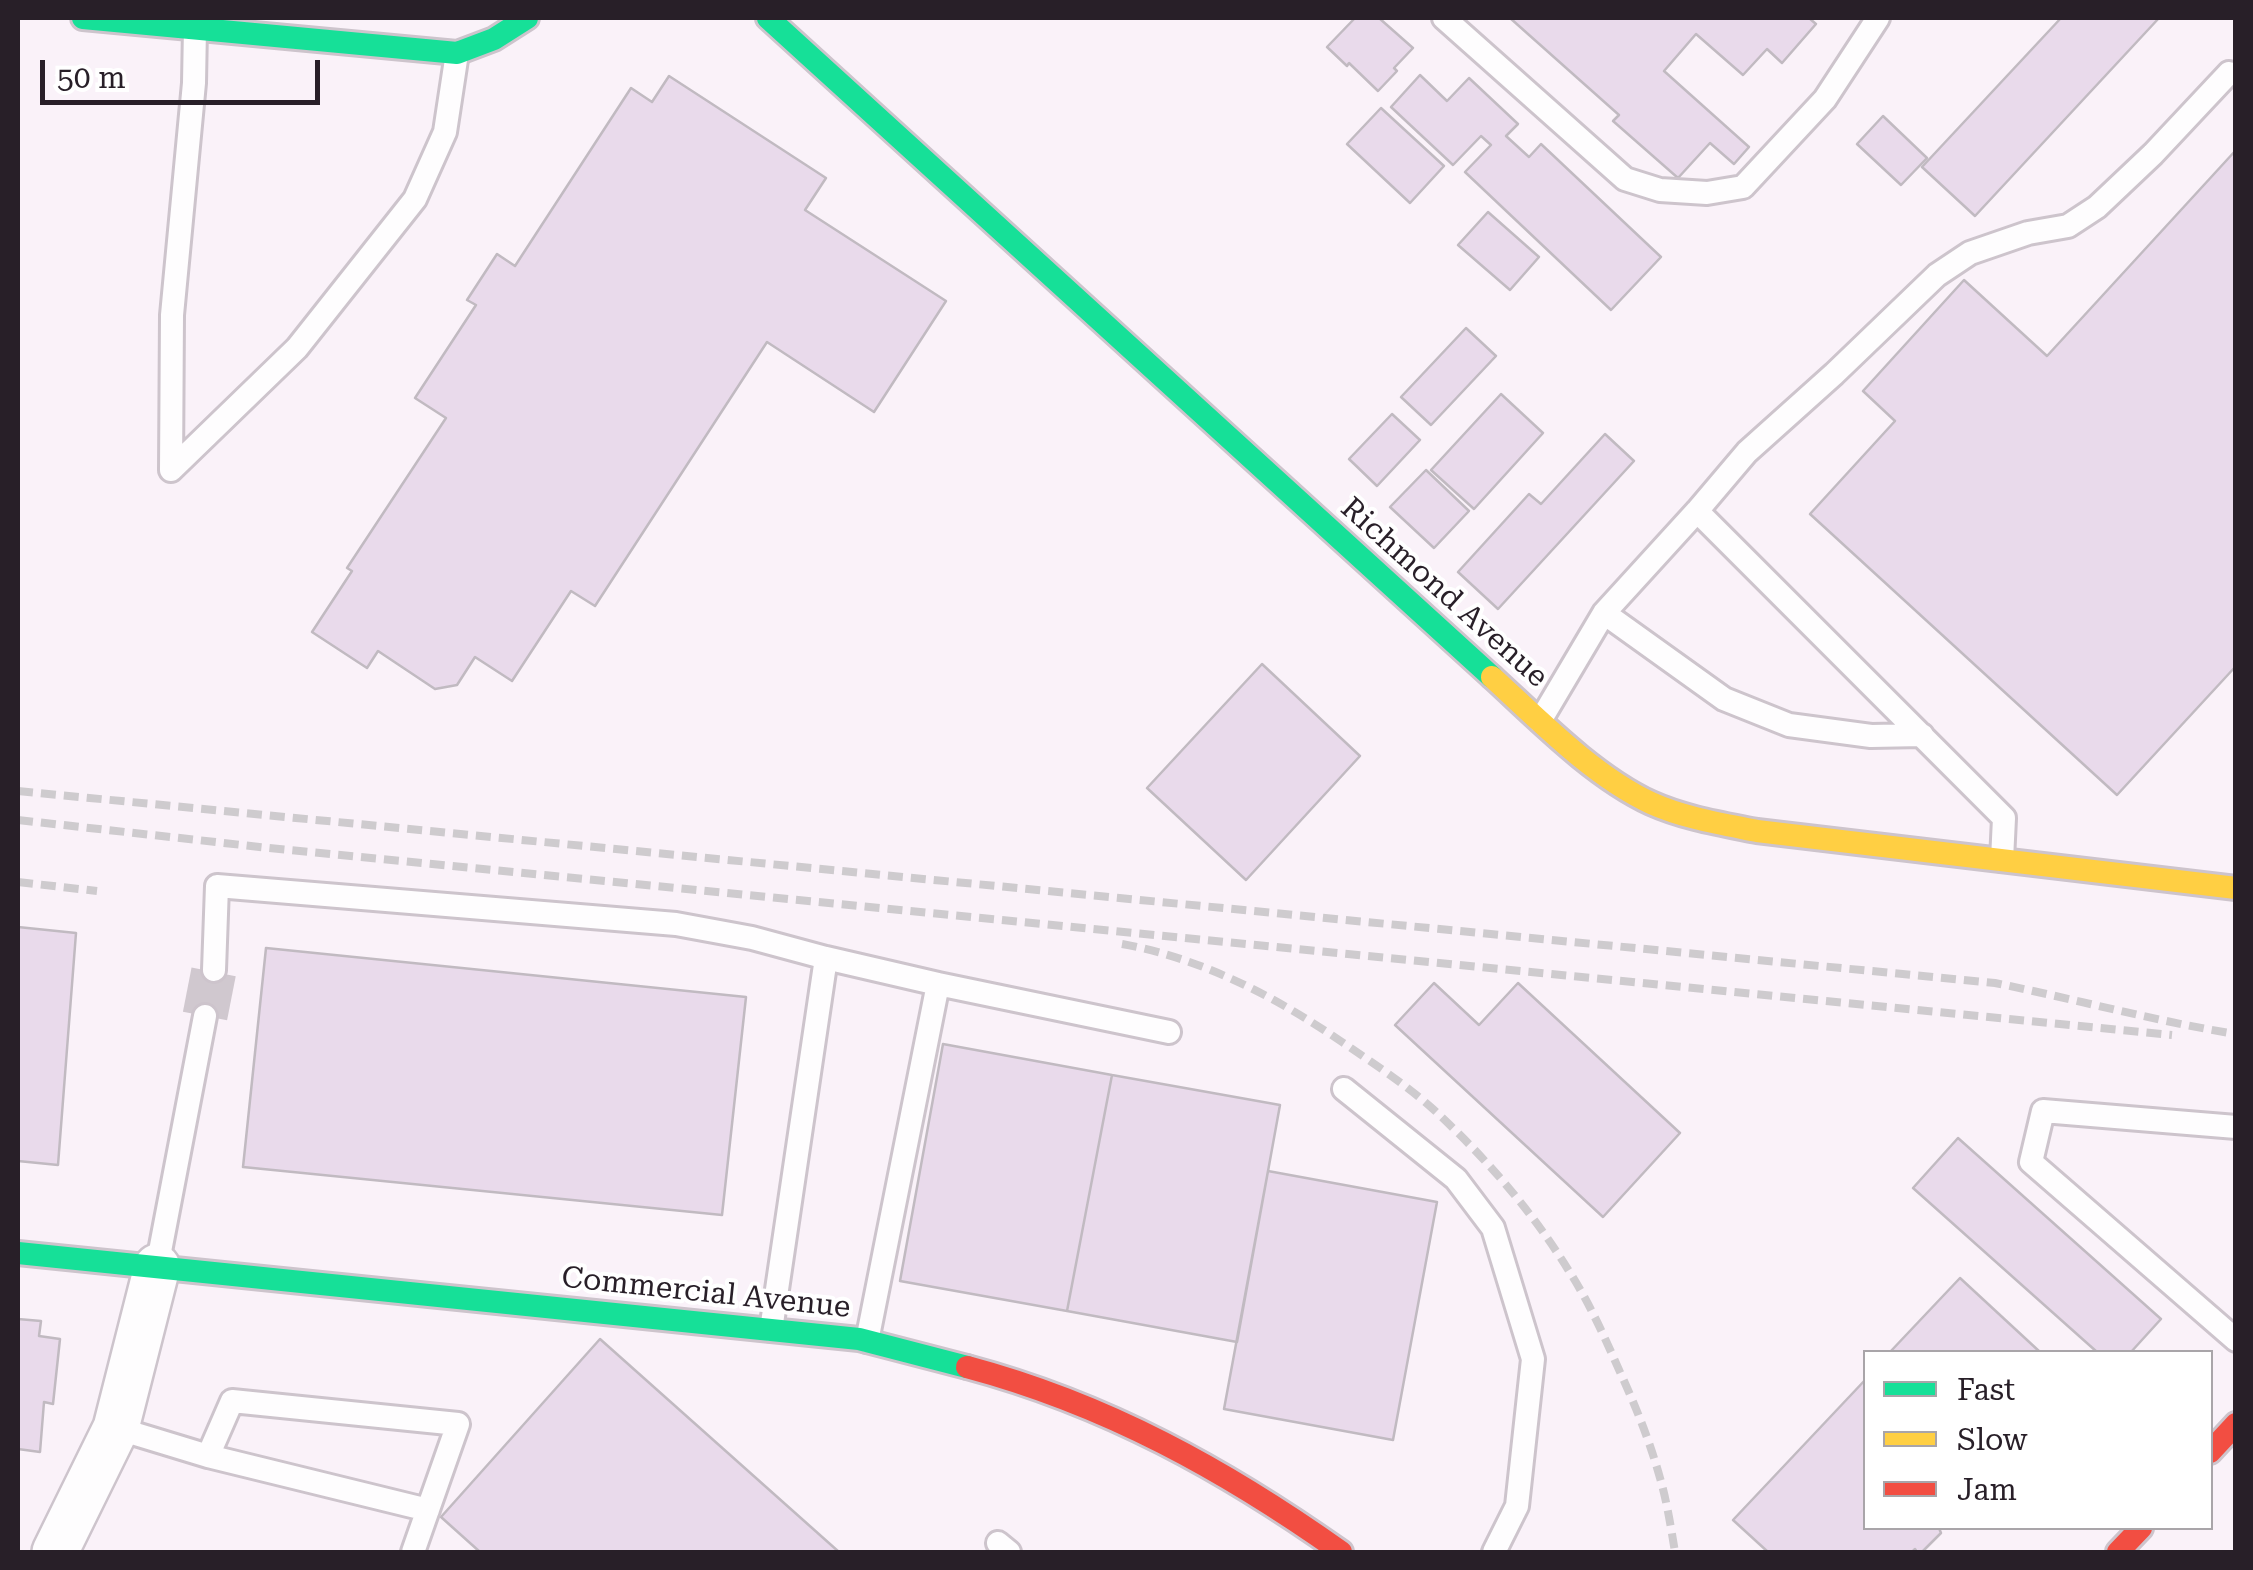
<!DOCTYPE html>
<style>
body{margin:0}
#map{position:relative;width:2253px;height:1570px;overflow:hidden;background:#faf2f9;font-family:"Roboto Serif",serif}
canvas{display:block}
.frame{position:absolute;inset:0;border:20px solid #281f28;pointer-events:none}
.legend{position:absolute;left:1863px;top:1350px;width:350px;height:180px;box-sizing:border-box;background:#fff;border:2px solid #a9a5a9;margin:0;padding:12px 18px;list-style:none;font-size:30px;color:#281f28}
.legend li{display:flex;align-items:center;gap:20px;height:50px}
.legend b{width:50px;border:2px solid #a9a5a9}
.scale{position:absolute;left:40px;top:60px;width:280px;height:45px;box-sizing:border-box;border:5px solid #281f28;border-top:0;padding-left:12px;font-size:30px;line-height:35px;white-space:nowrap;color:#281f28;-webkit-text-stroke:8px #fff;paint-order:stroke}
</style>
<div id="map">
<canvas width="2253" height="1570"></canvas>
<div class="frame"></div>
<ul class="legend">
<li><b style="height:12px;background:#16e098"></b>Fast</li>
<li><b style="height:12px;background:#ffcf43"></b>Slow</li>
<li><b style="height:12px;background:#f24e42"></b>Jam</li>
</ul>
<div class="scale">50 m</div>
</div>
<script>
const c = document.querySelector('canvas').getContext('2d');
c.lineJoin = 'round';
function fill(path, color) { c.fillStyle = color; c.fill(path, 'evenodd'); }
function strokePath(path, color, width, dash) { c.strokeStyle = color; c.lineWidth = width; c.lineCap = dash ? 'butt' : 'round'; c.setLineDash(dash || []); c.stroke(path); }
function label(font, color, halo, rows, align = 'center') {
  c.font = font + ' "Roboto Serif",serif'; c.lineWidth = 8; c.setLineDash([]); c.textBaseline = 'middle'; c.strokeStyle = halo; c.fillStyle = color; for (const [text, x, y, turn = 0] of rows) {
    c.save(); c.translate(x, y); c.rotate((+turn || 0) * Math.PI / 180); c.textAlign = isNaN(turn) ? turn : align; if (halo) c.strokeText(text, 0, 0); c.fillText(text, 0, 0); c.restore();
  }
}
const building = new Path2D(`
 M1355 18H1379L1413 48 1394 68 1397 71 1378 91 1349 63 1347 66 1327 47Z
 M1510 18H1809L1816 24 1782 63 1767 49 1743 75 1696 34 1664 71 1749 147 1734 164 1710 143 1678 178 1613 121 1619 115Z
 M2061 18H2159L1975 216 1922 167Z
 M1420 75 1447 101 1469 78 1518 124 1506 136 1529 157 1541 144 1661 257 1611 310 1465 172 1491 145 1481 136 1453 165 1391 107Z
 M669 76 826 178 805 210 946 301 874 412 767 342 595 606 571 591 512 681 475 657 457 685 435 689 378 651 367 668 312 632 352 571 347 568 446 418 415 398 476 305 467 300 497 254 515 266 631 88 652 102Z
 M1381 108 1444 166 1410 203 1347 144Z
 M1883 116 1927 158 1901 185 1857 144Z
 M2236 150V666L2117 795 1810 514 1895 421 1863 391 1964 280 2047 356Z
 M1488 212 1539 257 1510 290 1458 245Z
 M1466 328 1496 356 1431 425 1401 397Z
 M1501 394 1543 433 1474 509 1431 470Z
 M1392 414 1420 440 1377 486 1349 459Z
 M1605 434 1634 461 1498 609 1458 572 1529 494 1541 504Z
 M1426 470 1469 511 1434 548 1390 507Z
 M1262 664 1360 756 1246 880 1147 788Z
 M18 927 76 933 58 1165 18 1161Z
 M266 948 746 997 722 1215 243 1167Z
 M1434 983 1479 1025 1518 983 1680 1133 1603 1217 1395 1025Z
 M943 1044 1112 1075 1067 1311 900 1281Z
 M1112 1075 1280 1105 1237 1342 1067 1311Z
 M1958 1138 2161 1319 2131 1352H2097L1913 1188Z
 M1268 1171 1437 1202 1393 1440 1224 1409Z
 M1960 1278 2040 1352H1890Z
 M18 1319 41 1321 39 1336 60 1339 53 1404 44 1402 40 1452 18 1449Z
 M600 1339 839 1552H480L441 1517Z
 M1866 1379V1528H1939L1941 1533 1922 1552H1917L1915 1549 1912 1552H1768L1733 1520Z`);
fill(building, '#e9daeb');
strokePath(building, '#c1bac1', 2.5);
strokePath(new Path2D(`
 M205 1016 214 970`), '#d0c8cf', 45, [45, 22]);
const lane = new Path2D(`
 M1444 18 1625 179 1660 190 1707 193 1743 187 1825 99 1878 18
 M171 470 297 348 415 199 445 132 457 53
 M171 470 172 315 194 83 195 28
 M1697 511 2004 818 2002 860
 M1604 613 1724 699 1789 725 1871 736 1922 735
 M1540 721 1604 613 1697 511 1747 452 1834 374 1937 275 1970 253 2028 233 2068 226 2097 207 2153 154 2229 73
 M214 970 217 886 676 924 752 938 826 958
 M938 984 1169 1032
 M1344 1089 1456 1179 1493 1228 1533 1359 1517 1506 1494 1552
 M2236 1127 2043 1111 2031 1162 2236 1340
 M157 1267 205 1016
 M771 1330 826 958 938 984 867 1341
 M116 1428 208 1456 232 1401 458 1424 413 1552
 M208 1456 428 1510
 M998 1543 1009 1552`);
const street = new Path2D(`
 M55 1552 116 1428 157 1267`);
const fast = new Path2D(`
 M83 18 457 53 494 39 527 18
 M768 18 1492 677
 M18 1253 859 1339 967 1367`);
const slow = new Path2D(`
 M1492 677C1539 720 1593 776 1651 803 1684 818 1722 824 1757 831L2236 888`);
const jam = new Path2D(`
 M967 1367C1106 1404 1225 1470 1341 1552
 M2210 1452 2236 1424
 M2118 1552 2141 1528`);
strokePath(lane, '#cdc4cc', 28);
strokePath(street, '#cdc4cc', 50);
strokePath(fast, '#cdc4cc', 28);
strokePath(slow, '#cdc4cc', 28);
strokePath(jam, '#cdc4cc', 28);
strokePath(lane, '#fefdfe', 22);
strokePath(street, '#fefdfe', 45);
strokePath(fast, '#16e098', 22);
strokePath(slow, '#ffcf43', 22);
strokePath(jam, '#f24e42', 22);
strokePath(new Path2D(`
 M18 791 1995 983C2075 999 2154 1021 2236 1034
 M18 820 269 848 2172 1035
 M18 882 97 891
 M1122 944C1201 958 1276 997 1342 1042 1373 1063 1405 1084 1433 1109 1485 1157 1532 1211 1569 1271 1589 1302 1605 1338 1620 1372 1636 1407 1650 1442 1660 1478 1667 1502 1671 1528 1675 1552`), '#cecbce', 8, [15, 8]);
label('30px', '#281f28', '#fff', [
 ["Richmond Avenue",1444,593,42],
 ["Commercial Avenue",706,1293,6]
]);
</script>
